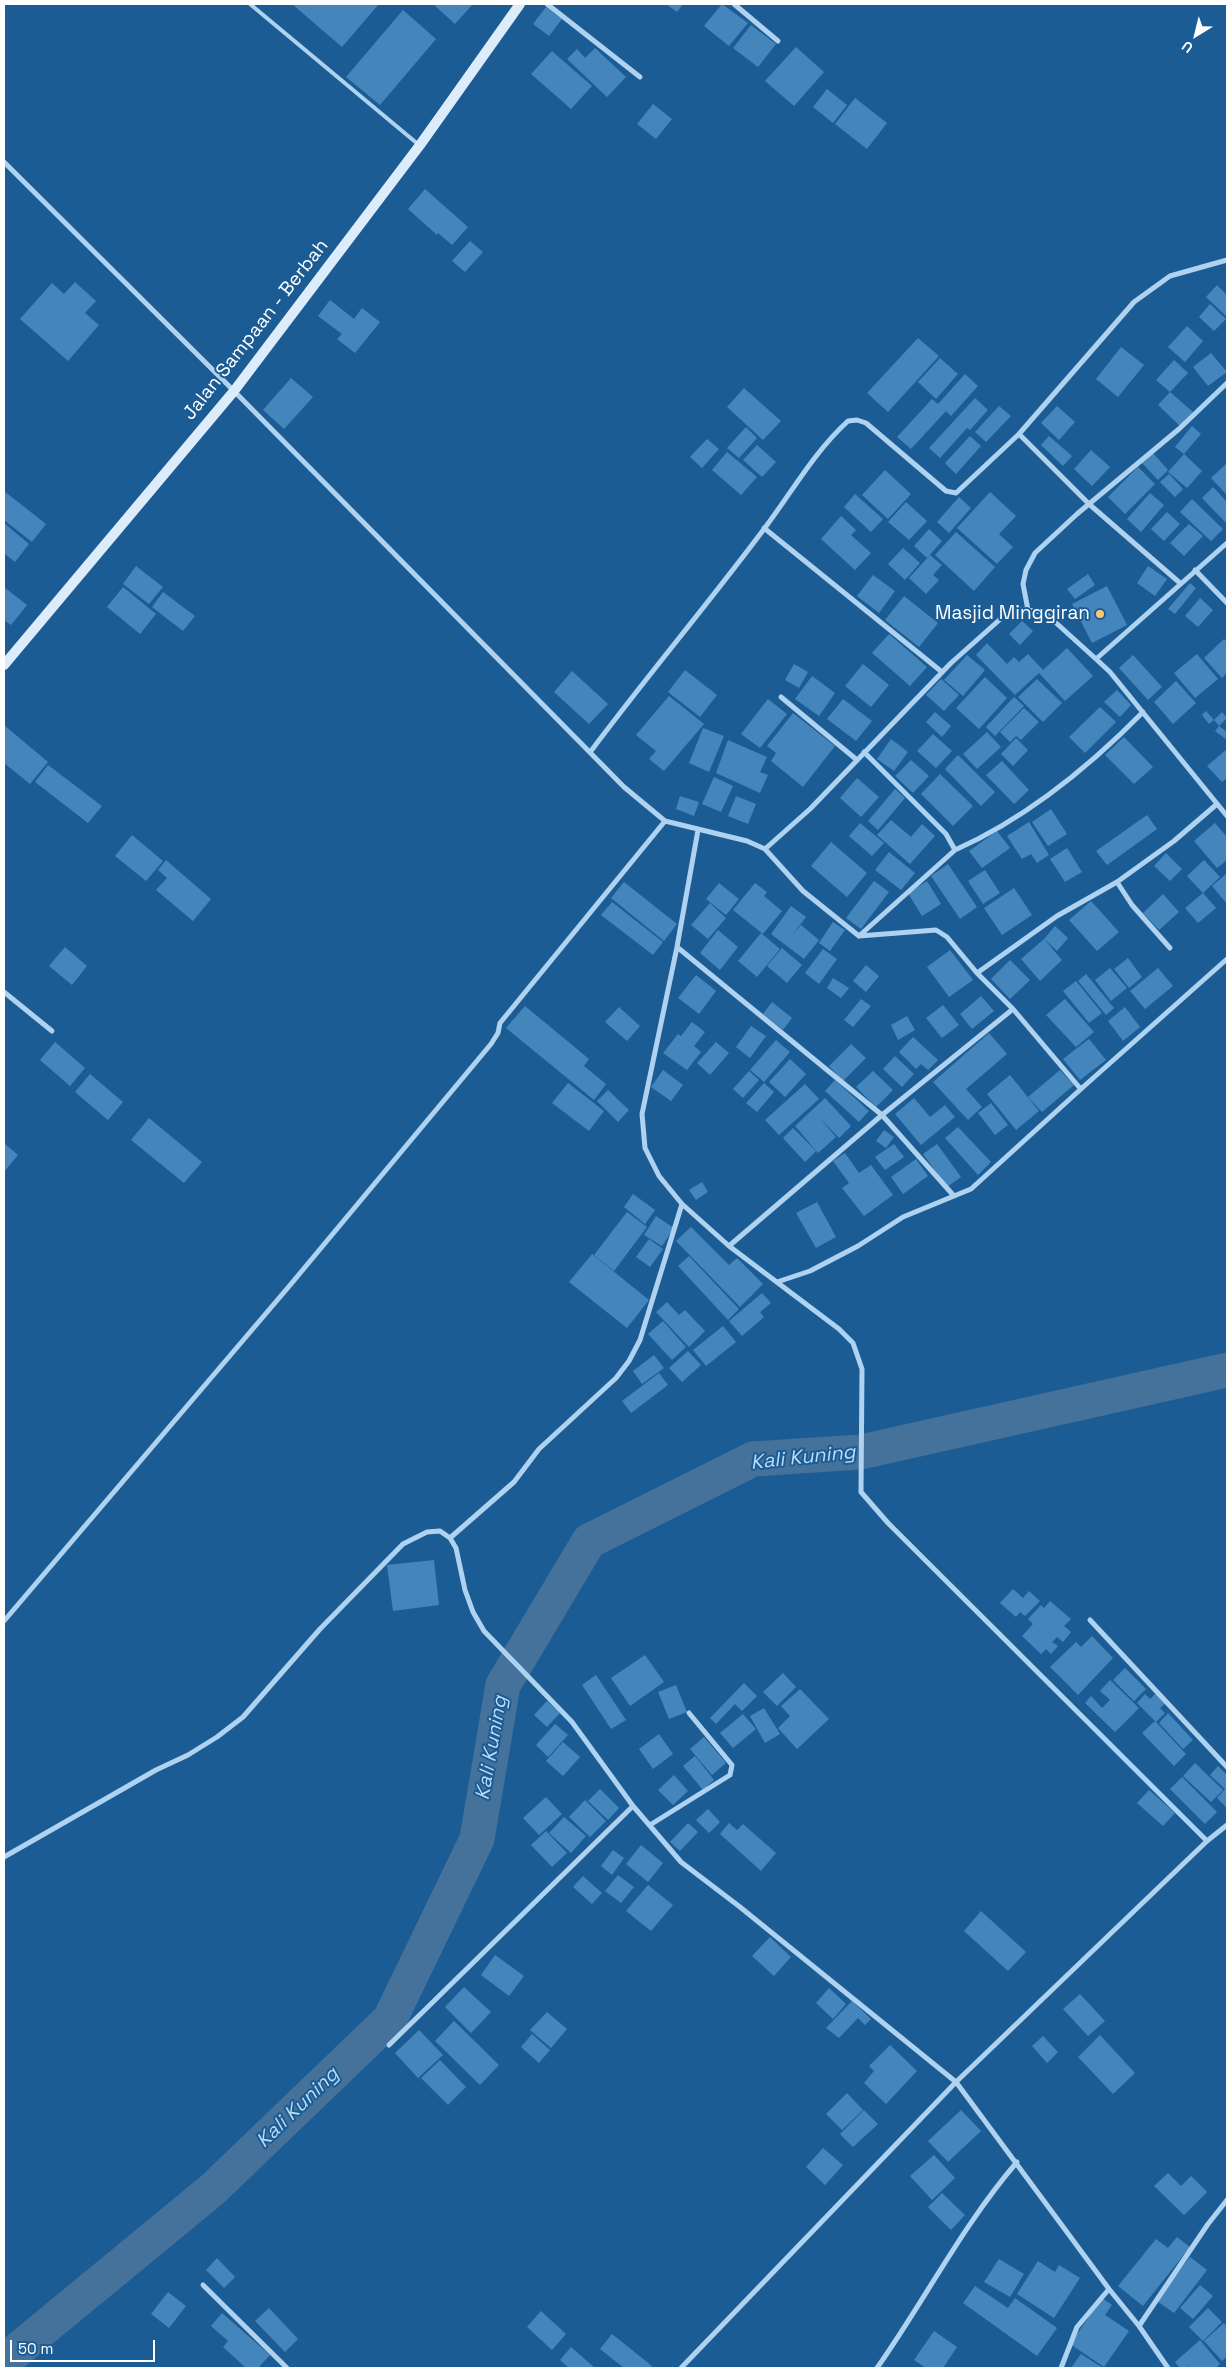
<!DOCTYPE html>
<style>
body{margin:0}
#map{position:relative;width:1231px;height:2372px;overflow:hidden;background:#1c5c95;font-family:"Space Grotesk",sans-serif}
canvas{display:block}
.frame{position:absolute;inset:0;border:5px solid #fff;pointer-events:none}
.north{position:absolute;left:1171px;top:10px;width:50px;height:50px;-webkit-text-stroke:4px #1c5c95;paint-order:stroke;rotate:216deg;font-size:14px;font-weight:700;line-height:20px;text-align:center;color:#fff}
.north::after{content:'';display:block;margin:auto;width:18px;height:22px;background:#fff;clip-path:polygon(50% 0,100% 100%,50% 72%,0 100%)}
.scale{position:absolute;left:10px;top:2340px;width:145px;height:22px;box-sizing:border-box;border:2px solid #fff;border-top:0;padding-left:6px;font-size:15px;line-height:18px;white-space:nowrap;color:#fff;-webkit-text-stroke:4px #1c5c95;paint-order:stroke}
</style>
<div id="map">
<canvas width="1231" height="2372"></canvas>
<div class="frame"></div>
<div class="north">U</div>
<div class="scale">50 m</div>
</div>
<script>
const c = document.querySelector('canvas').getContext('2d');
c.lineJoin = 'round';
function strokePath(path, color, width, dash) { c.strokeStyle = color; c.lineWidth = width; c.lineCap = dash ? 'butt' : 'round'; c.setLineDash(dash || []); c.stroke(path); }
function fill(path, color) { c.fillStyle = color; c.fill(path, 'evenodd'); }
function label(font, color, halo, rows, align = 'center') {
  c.font = font + ' "Space Grotesk",sans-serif'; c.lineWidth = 4; c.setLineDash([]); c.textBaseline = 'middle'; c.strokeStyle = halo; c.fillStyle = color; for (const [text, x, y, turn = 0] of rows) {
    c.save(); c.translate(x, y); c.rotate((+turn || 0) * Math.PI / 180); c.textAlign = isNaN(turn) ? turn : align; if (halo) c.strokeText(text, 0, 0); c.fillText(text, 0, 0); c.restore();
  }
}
strokePath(new Path2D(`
 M4 2361 213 2189 390 2019 477 1839 503 1685 589 1541 753 1459 861 1452 1227 1370`), '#45729a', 35);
fill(new Path2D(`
 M292 4H379L342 47Z
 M433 4H473L455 24Z
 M666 4H683L677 12Z
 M722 4 748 23 729 46 704 26Z
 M546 7 562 19 549 36 533 24Z
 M403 10 436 39 380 105 346 77Z
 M751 25 776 44 758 67 733 48Z
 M796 47 824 72 794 106 765 81Z
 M595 48 626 77 607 97 567 59 577 49 585 58Z
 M552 51 592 86 571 109 531 74Z
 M827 89 847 105 833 123 813 107Z
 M855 98 887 123 867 149 835 124Z
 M653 104 672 119 656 139 637 124Z
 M425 189 468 227 452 245 438 233 437 235 408 209Z
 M470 241 483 252 465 272 452 261Z
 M75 282 96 301 85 313 99 325 68 361 20 319 52 283 64 294Z
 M1217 285 1227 295V317L1206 297Z
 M330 300 354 319 362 308 380 322 355 353 337 339 342 334 318 316Z
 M1210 304 1226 319 1214 331 1199 317Z
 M1187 326 1203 341 1185 362 1168 347Z
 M918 338 939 356 888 412 867 393Z
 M1121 347 1144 365 1118 397 1096 379Z
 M1211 353 1227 372 1208 386 1193 367Z
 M940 358 958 374 936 399 918 382Z
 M1174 360 1188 373 1170 392 1156 380Z
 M965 374 978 386 951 416 946 411 911 449 897 437 932 399 938 404Z
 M291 378 313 397 284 429 263 410Z
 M744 388 781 421 763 440 727 407Z
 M1170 392 1193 412 1180 426 1158 405Z
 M975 398 988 410 970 430 967 428 940 458 929 448Z
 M999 406 1011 416 986 442 975 432Z
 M1057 406 1075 422 1059 440 1041 423Z
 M1192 426 1201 434 1184 454 1175 447Z
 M746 427 757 438 739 458 727 448Z
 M970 436 981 446 956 474 945 463Z
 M1049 436 1072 456 1063 466 1041 445Z
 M707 439 719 449 702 468 690 457Z
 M757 445 776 462 762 477 743 460Z
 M1091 450 1110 467 1092 486 1074 469Z
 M727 452 757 477 741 495 712 470Z
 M1153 453 1168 470 1158 480 1142 463Z
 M1184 454 1202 471 1187 488 1168 472Z
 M1227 463V495L1211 478Z
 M1138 467 1155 484 1125 514 1108 497Z
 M885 470 911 494 888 519 862 495Z
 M1169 474 1183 489 1175 497 1160 482Z
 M1213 487 1227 502V524L1202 498Z
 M4 491 46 524 32 542 4 520Z
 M990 492 1016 516 999 534 1013 547 997 564 957 528Z
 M1150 493 1164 505 1141 532 1127 519Z
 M855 494 883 519 871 532 844 507Z
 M959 497 971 508 949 533 937 522Z
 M1192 499 1223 529 1211 541 1180 512Z
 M906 502 927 521 909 540 888 522Z
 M1167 512 1180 524 1164 541 1151 529Z
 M841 516 856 530 851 535 871 553 855 570 821 539Z
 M4 523 29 544 15 562 4 553Z
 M1189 524 1203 536 1184 556 1170 543Z
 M929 529 942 541 927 558 914 546Z
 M956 532 995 567 974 591 935 555Z
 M903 548 920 563 905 580 888 564Z
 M930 555 942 565 933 575 939 580 926 594 909 578Z
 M136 566 163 587 149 604 123 584Z
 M1148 566 1167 579 1155 596 1137 583Z
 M1088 574 1095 585 1075 599 1067 589Z
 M873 575 895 591 879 613 857 596Z
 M1190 583 1196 588 1175 614 1168 609Z
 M1107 586 1127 625 1092 643 1072 604Z
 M4 587 27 605 11 625 4 620Z
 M123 587 156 614 140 634 107 607Z
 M163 592 195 616 183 631 152 607Z
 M904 596 938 623 919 647 885 620Z
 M1200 598 1213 610 1198 627 1185 616Z
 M1022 621 1033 631 1020 645 1009 634Z
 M889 634 927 667 910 686 872 653Z
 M1224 639 1227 642V673L1222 678 1204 658Z
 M987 643 1007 664 1014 657 1019 662 1028 654 1043 670 1067 648 1093 676 1065 701 1039 673 1015 695 976 655Z
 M1197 654 1218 679 1195 698 1174 673Z
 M967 655 985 670 963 696 944 680Z
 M1133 655 1162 687 1148 700 1119 668Z
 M794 664 808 672 799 688 785 680Z
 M863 664 889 685 871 707 845 686Z
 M685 670 717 695 700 717 668 692Z
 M572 671 608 704 589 724 554 692Z
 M812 676 835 693 819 716 795 699Z
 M985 677 1007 698 979 729 956 708Z
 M941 679 959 695 944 711 926 695Z
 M1037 679 1062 703 1043 722 1018 697Z
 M1176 681 1196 703 1173 724 1154 702Z
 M1117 690 1131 705 1120 717 1104 702Z
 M669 696 704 724 664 771 649 759 656 751 636 735Z
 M1014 697 1024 706 995 736 986 727Z
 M768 699 787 714 760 748 741 734Z
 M843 699 872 721 856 741 827 719Z
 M1100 707 1116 722 1085 753 1069 737Z
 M1024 708 1039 722 1021 740 1016 736 1010 742 1000 732Z
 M1206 711 1214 720 1209 724 1202 715Z
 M935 712 951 726 942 737 926 722Z
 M1222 712 1227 718 1219 726 1214 720Z
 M793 713 835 746 803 787 771 761 776 753 767 746Z
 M4 725 48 762 30 784 4 763Z
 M1219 726 1227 732V740L1215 731Z
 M703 728 724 736 709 772 689 763Z
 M987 732 1001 747 977 769 963 754Z
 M933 734 952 751 936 768 917 751Z
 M1124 737 1153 767 1134 784 1105 755Z
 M1016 738 1028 750 1013 766 1001 754Z
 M891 739 908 752 894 771 877 759Z
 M728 740 767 757 760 772 768 775 760 793 716 773Z
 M1227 749V778L1222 782 1207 766Z
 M958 755 995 792 981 806 945 769Z
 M911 760 929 776 913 793 895 776Z
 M1002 761 1029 790 1014 804 986 775Z
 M48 765 102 806 88 823 35 782Z
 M940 774 973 806 953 826 921 794Z
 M714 777 733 786 721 812 702 804Z
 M857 778 879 797 861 817 840 798Z
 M895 789 905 798 878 830 868 821Z
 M680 796 699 802 694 816 676 809Z
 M736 796 756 804 748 824 728 816Z
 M1051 809 1067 834 1048 846 1032 822Z
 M1147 815 1157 829 1107 865 1096 851Z
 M891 820 911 837 922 824 935 836 910 864 877 835Z
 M1029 822 1049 855 1037 863 1031 854 1022 859 1007 836Z
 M860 823 884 843 872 856 849 836Z
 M1215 823 1227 837V860L1217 868 1194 841Z
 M997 831 1010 848 982 868 969 851Z
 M132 835 163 861 146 881 115 856Z
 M831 842 867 873 847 897 811 866Z
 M1067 848 1082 872 1065 882 1050 859Z
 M889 852 915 873 901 890 875 870Z
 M1166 853 1182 869 1170 881 1154 866Z
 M166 860 211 899 193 921 156 890 167 878 158 870Z
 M1204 860 1220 877 1203 893 1187 876Z
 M948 864 977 907 960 919 931 876Z
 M985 870 1000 893 983 904 968 881Z
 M1227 873V904L1212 886Z
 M874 881 889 892 861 929 846 918Z
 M927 881 941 904 922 916 908 893Z
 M624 882 677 924 664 941 611 898Z
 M719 883 739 899 726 915 706 899Z
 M755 883 767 892 764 896 782 911 763 934 733 910Z
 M1014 888 1032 915 1002 935 984 908Z
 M1203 893 1216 908 1198 923 1185 908Z
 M1163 894 1179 912 1159 930 1143 913Z
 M1091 901 1119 932 1097 951 1069 920Z
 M612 902 663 942 653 955 601 915Z
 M710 903 726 918 708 939 691 925Z
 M791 906 806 917 791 937 801 925 819 940 804 959 771 934Z
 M833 922 845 930 830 951 819 943Z
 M1055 926 1068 938 1057 951 1044 939Z
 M718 930 738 947 720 970 700 953Z
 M761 933 780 949 757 977 738 961Z
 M1044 939 1062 960 1040 981 1021 959Z
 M65 947 87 966 72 985 49 966Z
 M782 948 802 965 787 983 767 966Z
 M823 949 837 959 819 984 805 973Z
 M950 950 973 980 949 997 927 967Z
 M1128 958 1142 977 1129 988 1114 969Z
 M1010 960 1030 980 1010 999 991 979Z
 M866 965 879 976 866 992 853 981Z
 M1110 968 1127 988 1111 1001 1095 980Z
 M1158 968 1173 986 1145 1009 1130 991Z
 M1086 974 1114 1008 1106 1015 1078 981Z
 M696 975 716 991 699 1014 678 998Z
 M833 978 849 988 841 998 827 988Z
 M1076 981 1102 1013 1089 1023 1063 991Z
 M981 996 994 1011 972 1029 960 1014Z
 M861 999 871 1006 853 1027 844 1020Z
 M1065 999 1094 1032 1076 1047 1046 1015Z
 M772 1002 792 1018 783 1030 763 1014Z
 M943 1005 959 1025 942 1038 926 1018Z
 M525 1006 589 1059 584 1066 606 1084 594 1100 506 1028Z
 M619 1007 640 1026 627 1041 605 1022Z
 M1125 1007 1140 1027 1123 1041 1108 1021Z
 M907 1016 915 1030 898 1040 891 1025Z
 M692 1022 705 1032 694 1046 701 1052 687 1070 663 1053 678 1034 681 1036Z
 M751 1026 766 1036 750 1058 736 1047Z
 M989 1033 1007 1054 966 1089 982 1107 968 1120 933 1082Z
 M913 1037 938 1060 928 1070 921 1064 916 1069 899 1052Z
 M1089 1039 1106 1060 1080 1080 1063 1059Z
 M776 1040 790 1052 764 1082 750 1070Z
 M55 1042 85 1068 70 1086 40 1060Z
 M716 1042 729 1053 710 1075 697 1063Z
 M851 1044 866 1058 843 1081 829 1066Z
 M895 1056 914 1074 902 1087 883 1069Z
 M790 1059 806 1074 785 1097 769 1082Z
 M663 1070 683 1085 671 1101 651 1087Z
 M1060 1070 1074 1085 1042 1112 1028 1097Z
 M749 1071 759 1080 743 1098 733 1089Z
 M873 1071 893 1090 876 1107 856 1087Z
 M90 1074 123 1102 108 1120 75 1092Z
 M1010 1075 1039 1111 1016 1130 987 1094Z
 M835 1080 869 1111 859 1122 825 1091Z
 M568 1083 604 1111 589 1131 552 1103Z
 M764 1083 774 1092 757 1112 746 1103Z
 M805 1084 819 1099 779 1135 765 1120Z
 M608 1090 629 1110 618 1122 597 1101Z
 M825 1098 851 1126 839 1138 819 1117 836 1137 818 1153 795 1126Z
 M914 1098 930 1117 945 1105 955 1117 921 1145 895 1114Z
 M991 1103 1008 1125 995 1135 978 1113Z
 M149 1118 202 1162 184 1183 131 1140Z
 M958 1127 991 1162 978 1175 945 1138Z
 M793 1128 816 1151 805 1162 783 1138Z
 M884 1130 894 1137 886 1148 876 1141Z
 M4 1143 18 1155 4 1172Z
 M894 1144 904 1157 885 1170 875 1157Z
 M937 1144 961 1177 947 1187 923 1154Z
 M845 1153 859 1173 871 1165 893 1195 864 1216 842 1188 849 1183 833 1161Z
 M916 1159 928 1176 903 1194 891 1177Z
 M702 1182 708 1192 696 1200 689 1190Z
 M633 1194 655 1210 645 1224 624 1207Z
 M817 1202 836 1237 816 1248 796 1213Z
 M627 1212 647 1227 614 1271 594 1255Z
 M656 1216 674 1228 662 1246 644 1235Z
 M691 1227 729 1265 737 1258 763 1284 740 1307 676 1241Z
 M649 1239 663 1249 650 1267 636 1257Z
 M592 1254 649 1300 627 1328 569 1282Z
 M689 1256 739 1309 728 1320 678 1266Z
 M762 1293 771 1303 760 1312 764 1317 742 1336 729 1321Z
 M667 1302 679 1315 685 1310 705 1331 689 1347 656 1312Z
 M663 1321 686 1347 672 1360 648 1334Z
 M723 1326 736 1342 706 1366 693 1350Z
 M688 1351 701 1365 682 1382 669 1368Z
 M654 1355 664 1368 642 1384 633 1371Z
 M659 1373 668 1385 631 1413 622 1401Z
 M434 1560 439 1605 393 1611 387 1565Z
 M1013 1589 1023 1598 1029 1591 1040 1601 1025 1616 1020 1612 1016 1617 1000 1603Z
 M1050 1601 1071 1619 1064 1626 1071 1632 1063 1642 1057 1637 1052 1642 1058 1646 1051 1654 1046 1649 1041 1654 1022 1636 1033 1624 1028 1619 1041 1605 1044 1608Z
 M1092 1636 1113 1658 1078 1695 1050 1667 1076 1642 1081 1647Z
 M645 1655 664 1682 630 1706 611 1678Z
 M1125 1668 1146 1689 1134 1701 1113 1680Z
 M783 1673 796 1687 777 1706 763 1692Z
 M596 1675 626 1720 611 1729 582 1685Z
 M1110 1680 1139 1708 1115 1732 1085 1703 1091 1696 1102 1708 1110 1700 1100 1691Z
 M744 1683 757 1696 742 1711 735 1704 716 1724 710 1718Z
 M676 1685 687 1712 669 1719 658 1692Z
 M800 1689 829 1719 797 1749 778 1728 790 1716 781 1706Z
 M1156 1693 1166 1703 1160 1708 1165 1713 1156 1722 1137 1703 1145 1694 1150 1699Z
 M547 1701 560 1713 547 1727 534 1715Z
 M764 1708 780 1734 765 1743 750 1716Z
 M1168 1713 1193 1740 1183 1749 1159 1723Z
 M743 1714 756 1729 733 1748 720 1733Z
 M1155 1721 1186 1754 1174 1766 1142 1733Z
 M555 1724 568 1735 548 1757 536 1745Z
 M659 1734 673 1754 653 1769 639 1749Z
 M704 1737 726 1763 712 1775 690 1749Z
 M563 1742 580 1757 563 1776 546 1761Z
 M695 1756 714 1780 703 1790 683 1766Z
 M1195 1763 1223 1790 1211 1802 1183 1776Z
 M1218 1766 1227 1775V1808L1217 1798 1225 1789 1210 1775Z
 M674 1775 688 1791 673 1805 658 1790Z
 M1182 1777 1217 1812 1205 1824 1170 1789Z
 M600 1789 619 1808 608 1820 588 1801Z
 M1149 1790 1175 1813 1163 1826 1137 1803Z
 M546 1797 562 1814 539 1835 523 1818Z
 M585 1800 606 1821 590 1837 569 1817Z
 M708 1809 720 1822 709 1833 696 1820Z
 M564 1817 586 1836 571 1853 549 1833Z
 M688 1823 698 1832 680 1851 670 1842Z
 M729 1823 737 1830 743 1824 776 1853 761 1871 720 1834Z
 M546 1831 567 1853 552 1867 531 1845Z
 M641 1845 663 1863 648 1882 626 1864Z
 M613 1850 624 1858 612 1875 601 1866Z
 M618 1875 634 1887 621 1903 605 1891Z
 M583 1876 602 1893 592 1904 573 1887Z
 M648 1885 673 1905 651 1931 626 1911Z
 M981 1911 1026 1952 1008 1971 964 1931Z
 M770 1937 791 1957 774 1976 752 1956Z
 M495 1955 524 1976 509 1996 481 1975Z
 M464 1987 491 2012 471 2033 445 2007Z
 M829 1988 846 2004 833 2019 816 2003Z
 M1080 1994 1105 2021 1088 2036 1063 2009Z
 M852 2001 871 2019 865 2025 858 2018 839 2038 826 2028Z
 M547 2012 567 2029 551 2048 530 2030Z
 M454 2021 499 2065 480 2085 435 2041Z
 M419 2030 443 2055 418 2078 395 2053Z
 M532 2034 550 2050 539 2063 521 2047Z
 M1100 2035 1135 2073 1113 2094 1078 2057Z
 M1043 2036 1058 2052 1047 2063 1032 2046Z
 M890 2045 917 2071 886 2104 864 2083 874 2071 869 2066Z
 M440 2060 466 2087 448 2105 421 2078Z
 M847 2093 863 2110 842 2130 826 2114Z
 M864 2110 878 2124 853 2147 840 2134Z
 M961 2110 981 2131 948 2162 928 2141Z
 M823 2148 843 2165 825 2185 806 2167Z
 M934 2155 955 2178 932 2200 910 2176Z
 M1168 2173 1181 2186 1191 2176 1207 2192 1184 2215 1154 2186Z
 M942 2193 965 2215 951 2230 928 2207Z
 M1177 2237 1190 2247 1143 2306 1118 2286 1156 2239 1168 2248Z
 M1190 2257 1207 2270 1174 2313 1157 2301Z
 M217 2258 235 2277 224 2288 206 2270Z
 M999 2259 1024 2274 1010 2297 984 2282Z
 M1038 2261 1055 2272 1059 2265 1080 2278 1054 2318 1017 2294Z
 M1200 2285 1213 2296 1193 2319 1180 2308Z
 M975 2286 1008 2308 1015 2298 1057 2328 1037 2356 963 2303Z
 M168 2292 186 2306 169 2328 151 2314Z
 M1102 2298 1112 2305 1105 2315 1129 2331 1104 2367 1070 2344Z
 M269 2308 298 2339 285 2352 255 2321Z
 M1208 2308 1222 2322 1203 2341 1189 2327Z
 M541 2311 566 2334 552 2350 527 2327Z
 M222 2313 270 2355 258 2368H246L223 2347 228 2341 211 2326Z
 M1224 2323 1227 2327V2356L1222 2361 1204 2341Z
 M934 2331 957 2347 943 2368H926L914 2360Z
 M612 2334 652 2366 650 2368H624L600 2349Z
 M1200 2340 1220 2364 1215 2368H1186L1191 2363 1185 2368H1180L1175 2362Z
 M571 2347 595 2368H569L560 2360Z
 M1081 2354 1103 2368H1071Z`), '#4486bc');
strokePath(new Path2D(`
 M250 4 419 145`), '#aed2ef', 4);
strokePath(new Path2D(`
 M547 4 640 77
 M734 4 778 41
 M4 162 234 391 624 787 665 821 747 841 765 849
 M1019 434 1089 504 1180 583
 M764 528 942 672
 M1195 570 1227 603
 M1028 610 1023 584 1026 570 1035 553 1077 514 1179 429 1227 383
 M1096 659 1110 672 1227 816
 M781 697 857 760
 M591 751C647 676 708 604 764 529 792 492 814 452 848 421L857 420 866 423 946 491 956 493 1019 434 1134 302 1170 276 1227 260
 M864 752 946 834 955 850C1027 818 1089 767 1143 712
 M1217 804 1174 841 1117 882 1057 916 977 973 1013 1009 1079 1087 1082 1088 1227 959
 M1117 882 1132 905 1170 948
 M859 936 955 850
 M677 947 882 1115 954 1196
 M977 973 947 937 936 930 859 936 803 891 765 849 810 809 951 663 1006 614 1018 609 1044 612 1096 659 1227 543
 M4 992 52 1031
 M682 1204 729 1246 839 1329 853 1343 862 1369 861 1492 888 1523 1207 1841
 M729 1246 882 1115 1013 1009
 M777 1282 810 1271 858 1246 903 1217 971 1189 1082 1088
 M450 1538 514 1482 539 1449 616 1378 629 1361 640 1340 682 1204 659 1176 645 1148 642 1114 677 947 698 830
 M1090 1620 1227 1767
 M4 1621 291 1284 491 1044 498 1033 500 1023 665 821
 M650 1825 730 1775 732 1765 689 1713
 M4 1857 156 1770 188 1755 217 1737 243 1717 320 1629 403 1544 427 1532 440 1531 450 1538 456 1548 465 1590 473 1612 484 1631 572 1722 633 1806 681 1862 740 1907 956 2082 1207 1841 1227 1825
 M389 2045 633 1806
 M203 2285 287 2368
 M1139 2326 1208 2224 1227 2200
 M681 2368 956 2082 1109 2289 1139 2326 1168 2368
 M877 2368C925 2300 962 2226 1017 2162
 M1061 2368 1077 2327 1109 2289`), '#aed2ef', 5);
strokePath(new Path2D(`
 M4 665 234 391 420 145 520 4`), '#dcecfb', 10);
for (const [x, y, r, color] of [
 [1100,614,5,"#ffc76d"]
]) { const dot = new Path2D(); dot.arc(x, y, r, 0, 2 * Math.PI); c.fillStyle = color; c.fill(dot); strokePath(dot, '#1c5c95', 2); }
label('19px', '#fff', '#1c5c95', [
 ["Jalan Sampaan - Berbah",256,330,-52]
]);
label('19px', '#fff', '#1c5c95', [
 ["Masjid Minggiran",1090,614]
], 'right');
label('italic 20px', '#bbdbf6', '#1c5c95', [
 ["Kali Kuning",803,1458,-6],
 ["Kali Kuning",492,1748,-80],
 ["Kali Kuning",298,2108,-44]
]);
</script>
